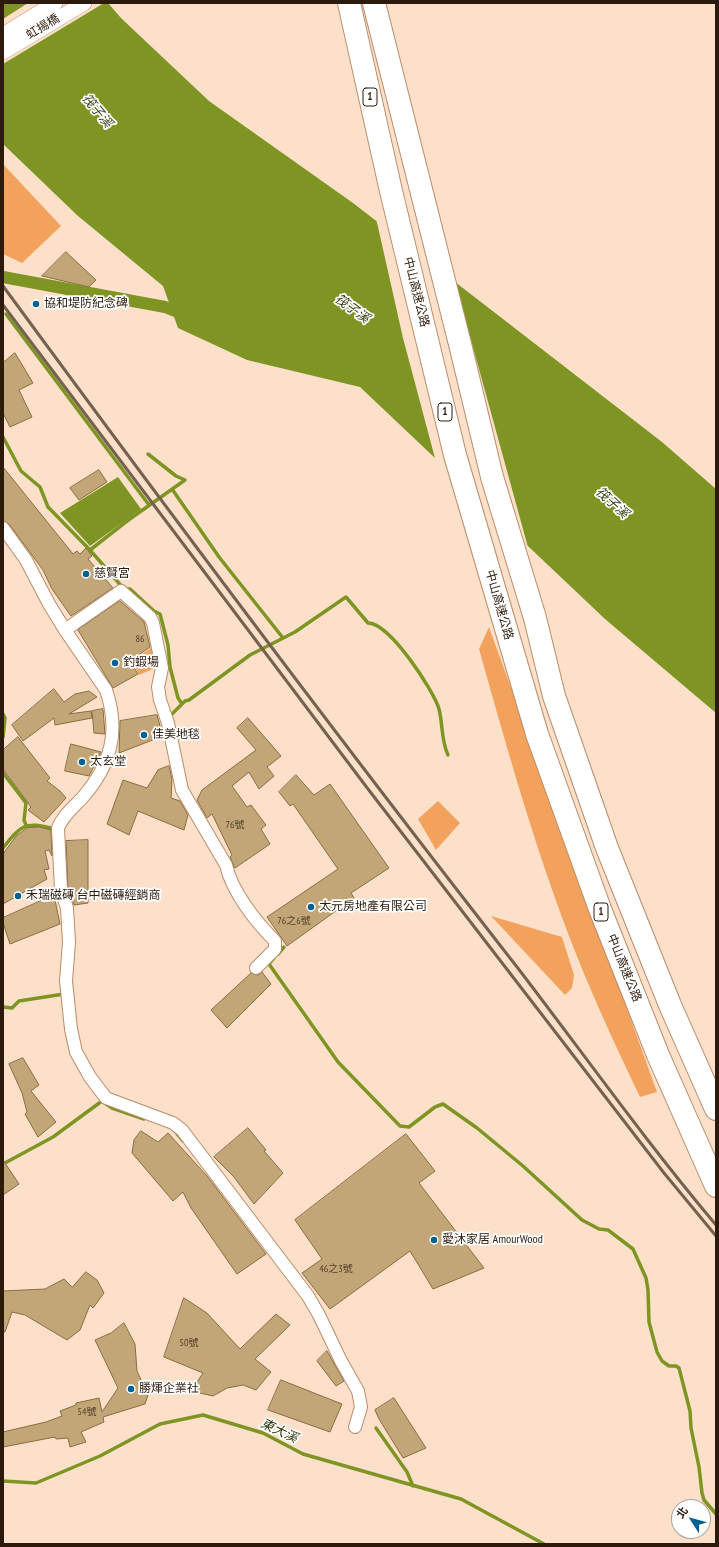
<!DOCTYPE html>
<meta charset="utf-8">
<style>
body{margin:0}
#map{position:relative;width:719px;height:1547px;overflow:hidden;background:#fce0ca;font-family:"PT Sans Narrow","Noto Sans TC",sans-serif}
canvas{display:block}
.frame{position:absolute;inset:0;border:4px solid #2c1b0d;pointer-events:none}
.north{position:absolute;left:671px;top:1499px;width:40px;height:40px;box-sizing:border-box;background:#fff;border:1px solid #aba49e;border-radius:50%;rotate:306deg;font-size:11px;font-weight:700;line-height:16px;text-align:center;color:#2c1b0d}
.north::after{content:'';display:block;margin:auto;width:14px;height:18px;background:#036191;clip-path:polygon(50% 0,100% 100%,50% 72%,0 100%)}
</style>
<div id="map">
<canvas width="719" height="1547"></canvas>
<div class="frame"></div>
<div class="north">北</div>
</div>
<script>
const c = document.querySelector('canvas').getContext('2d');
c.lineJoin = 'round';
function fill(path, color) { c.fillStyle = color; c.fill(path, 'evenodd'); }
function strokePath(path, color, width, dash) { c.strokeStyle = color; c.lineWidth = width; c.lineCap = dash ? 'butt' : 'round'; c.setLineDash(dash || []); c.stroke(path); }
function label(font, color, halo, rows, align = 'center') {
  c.font = font + ' "PT Sans Narrow","Noto Sans TC",sans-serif'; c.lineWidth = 3.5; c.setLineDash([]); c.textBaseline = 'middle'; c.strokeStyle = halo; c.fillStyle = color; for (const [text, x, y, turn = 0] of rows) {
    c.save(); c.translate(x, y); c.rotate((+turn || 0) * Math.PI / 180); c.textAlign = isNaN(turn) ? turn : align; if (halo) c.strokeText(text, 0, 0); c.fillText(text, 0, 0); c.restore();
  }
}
fill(new Path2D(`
 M3 164 61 226 22 263 3 254Z
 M489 627 657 1092 640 1097C621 1057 602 1017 585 976 541 870 510 759 479 649Z
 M160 641 164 664 139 675 133 661Z
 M438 801 460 823 436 850 418 819Z
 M491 916 562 937 574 975 572 988 565 995Z`), '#f2a25c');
fill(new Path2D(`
 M3 3H108L121 18 209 101 353 203 662 442 716 489V713L605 619 360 387 247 360 178 328 163 286 78 216 3 144Z
 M118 477 141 509 90 546 60 513Z`), '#7e9524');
fill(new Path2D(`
 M28 3H104L3 64V19Z
 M376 218 454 278 529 551 436 462 403 338Z`), '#fce0ca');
strokePath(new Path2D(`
 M6 314 149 505
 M3 437 21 471 40 487 48 507 90 550 127 521 185 480 176 476 148 454
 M172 489 219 557 283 638
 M90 550 124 589H130L154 611 160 614 168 645 170 667 178 698 182 704
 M3 714 5 718 3 737
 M171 715 185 701 189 700 250 655 295 632 346 597 368 623C389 622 434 691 439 709 443 725 441 740 448 755
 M3 773 26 803 24 820 26 825
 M3 848C21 825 25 821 54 829
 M278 954 284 947
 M274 958 269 964 338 1062 400 1126 409 1127 435 1107 443 1104 477 1128 523 1166 582 1220 599 1229 608 1230 633 1249 646 1278 648 1290 649 1322 657 1352 662 1361 669 1366H676L679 1368 690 1411 691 1428 699 1467 702 1493 704 1500 716 1514
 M3 1007 12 1008 19 1001 64 994
 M102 1101 112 1108 144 1119
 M174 1130 183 1141
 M3 1164 53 1137 102 1101
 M376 1428 407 1472 413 1486
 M3 1481 36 1483 100 1456 160 1424 203 1415 263 1433 303 1454 461 1499 544 1544`), '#7e9524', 3.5);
strokePath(new Path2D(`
 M3 277 165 307 185 315`), '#7e9524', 12);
const building = new Path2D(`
 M66 252 96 280 89 287 42 276Z
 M15 353 33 383 19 390 32 417 10 427 3 413V363Z
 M3 467 73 554 77 551 80 554 86 548 92 556 88 559 113 588 71 616 52 589 43 570 9 524 3 521Z
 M99 470 107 482 79 500 70 488Z
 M120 601 144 622 150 647 130 661 138 674 113 688 78 630Z
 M54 689 64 702 75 694 89 691 97 697 69 714 91 711 92 718 55 725 54 718 23 741 12 725Z
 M103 709 105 734 94 733 92 711Z
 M157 715 163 736 119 753 120 721Z
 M248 718 281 756 267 767 274 776 259 789 249 772 232 786 247 807 251 805 266 825 261 829 270 844 235 868 230 857 232 855 212 814 207 818 197 800 202 790 256 750 237 728Z
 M18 737 50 778 47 781 60 791 66 798 44 822 28 810 31 807 3 769V750Z
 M71 744 101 752 89 776 65 771Z
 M169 766 172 779 171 798 180 801 188 815 184 830 138 811 129 835 107 824 123 780 147 788 158 770Z
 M296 775 314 795 330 784 389 868 351 893 354 898 287 946 267 917 338 869 293 804 290 806 279 792Z
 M39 827 51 830 52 856 49 850 45 851 49 869 44 870 47 879 3 904V854L16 836 27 828Z
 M88 840V903L74 905 68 889 66 841Z
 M54 895 60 924 10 944 3 923V918Z
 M262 972 271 984 227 1028 211 1010 251 973 258 975Z
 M23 1058 39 1085 31 1091 56 1122 38 1137 25 1114 27 1112 22 1093 9 1064Z
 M248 1128 266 1150 264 1151 283 1173 254 1204 234 1177 214 1157Z
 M141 1131 158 1142 168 1133 207 1176 266 1254 237 1274 191 1208 183 1192 173 1201 132 1153 134 1140Z
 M406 1134 435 1171 419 1183 484 1268 433 1289 410 1251 330 1309 302 1273 322 1259 295 1220Z
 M3 1160 19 1184 3 1195Z
 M86 1272 97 1280 104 1293 93 1308 90 1305 80 1330 67 1340 25 1315 12 1312 5 1332H3V1291L45 1289 64 1279 72 1287Z
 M184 1298 207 1313 240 1349 276 1314 290 1325 255 1359 271 1372 256 1390 243 1385 227 1388 213 1396 191 1391 203 1373 164 1357Z
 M124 1323 135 1344 137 1371 148 1395 145 1404 103 1417 104 1422 81 1432 86 1442 70 1447 68 1438 56 1439 55 1437 3 1447V1432L46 1422 62 1416 60 1411 76 1405V1403L99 1398 102 1412 118 1388 95 1340 111 1333Z
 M327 1351 344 1381 336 1386 317 1361Z
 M281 1380 342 1404 330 1432 268 1410Z
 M394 1398 426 1448 403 1458 379 1419 375 1410Z`);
fill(building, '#c2a677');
strokePath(building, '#886d3f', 1);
const minor = new Path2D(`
 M3 528 26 560 49 604 65 630 106 690C120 731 111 765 83 797 74 807 63 815 58 828L61 890 67 908 69 942 66 981 71 1029 76 1052 90 1077 106 1098 173 1123 182 1130 308 1296 319 1315 341 1361 358 1391 361 1407 355 1427
 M65 630 121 591 150 617 153 623 162 668 158 687 160 700 168 723 182 790 226 865C232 892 256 922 275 941V949L256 968`);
const tertiary = new Path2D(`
 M3 35 55 3
 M3 52 84 3`);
const motorway = new Path2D(`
 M349 3 391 191 455 455 537 734 600 909 658 1055 716 1186
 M374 3 460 344 492 477 535 618 554 696 607 848 670 1005 716 1109`);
strokePath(minor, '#b88d6a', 14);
strokePath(tertiary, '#b88d6a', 16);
strokePath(motorway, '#b88d6a', 24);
strokePath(minor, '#fff', 12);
strokePath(tertiary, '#fff', 15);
strokePath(motorway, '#fff', 22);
strokePath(new Path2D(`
 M3 286C171 515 342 743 517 967 583 1053 646 1142 716 1225
 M3 305 368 789 664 1173 716 1236`), '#766150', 3);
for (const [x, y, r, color] of [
 [36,304,4,"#036191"],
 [86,574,4,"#036191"],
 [115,663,4,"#036191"],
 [144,735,4,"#036191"],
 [82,762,4,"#036191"],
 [18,896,4,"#036191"],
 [311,907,4,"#036191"],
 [434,1240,4,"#036191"],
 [131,1389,4,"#036191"]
]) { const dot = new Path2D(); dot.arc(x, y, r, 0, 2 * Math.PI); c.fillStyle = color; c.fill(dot); strokePath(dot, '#fff', 1.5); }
label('10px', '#523e28', null, [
 ["86",140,639],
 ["76號",235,825],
 ["76之6號",294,921],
 ["46之3號",336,1269],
 ["50號",189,1343],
 ["54號",87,1412]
]);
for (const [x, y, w] of [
 [370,97,14],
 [445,412,14],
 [601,912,14]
]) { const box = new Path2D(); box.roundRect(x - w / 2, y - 9, w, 18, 3); c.fillStyle = '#fff'; c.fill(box); strokePath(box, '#2c1b0d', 1); }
label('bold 11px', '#2c1b0d', null, [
 ["1",370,97],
 ["1",445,412],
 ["1",601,912]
]);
label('12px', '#2c1b0d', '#fff', [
 ["虹揚橋",43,27,-31],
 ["中山高速公路",416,292,76],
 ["中山高速公路",499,605,74],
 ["中山高速公路",624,968,68]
]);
label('12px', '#2c1b0d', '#fff', [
 ["協和堤防紀念碑",44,304],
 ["慈賢宮",94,574],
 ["釣蝦場",123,663],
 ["佳美地毯",152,735],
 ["太玄堂",90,762],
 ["禾瑞磁磚 台中磁磚經銷商",26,896],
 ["太元房地產有限公司",319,907],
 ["愛沐家居 AmourWood",442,1240],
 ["勝煇企業社",139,1389]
], 'left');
label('italic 13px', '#323c10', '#fff', [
 ["筏子溪",97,111,50],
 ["筏子溪",352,309,36],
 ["筏子溪",612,503,42],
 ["東大溪",279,1431,25]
]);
</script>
